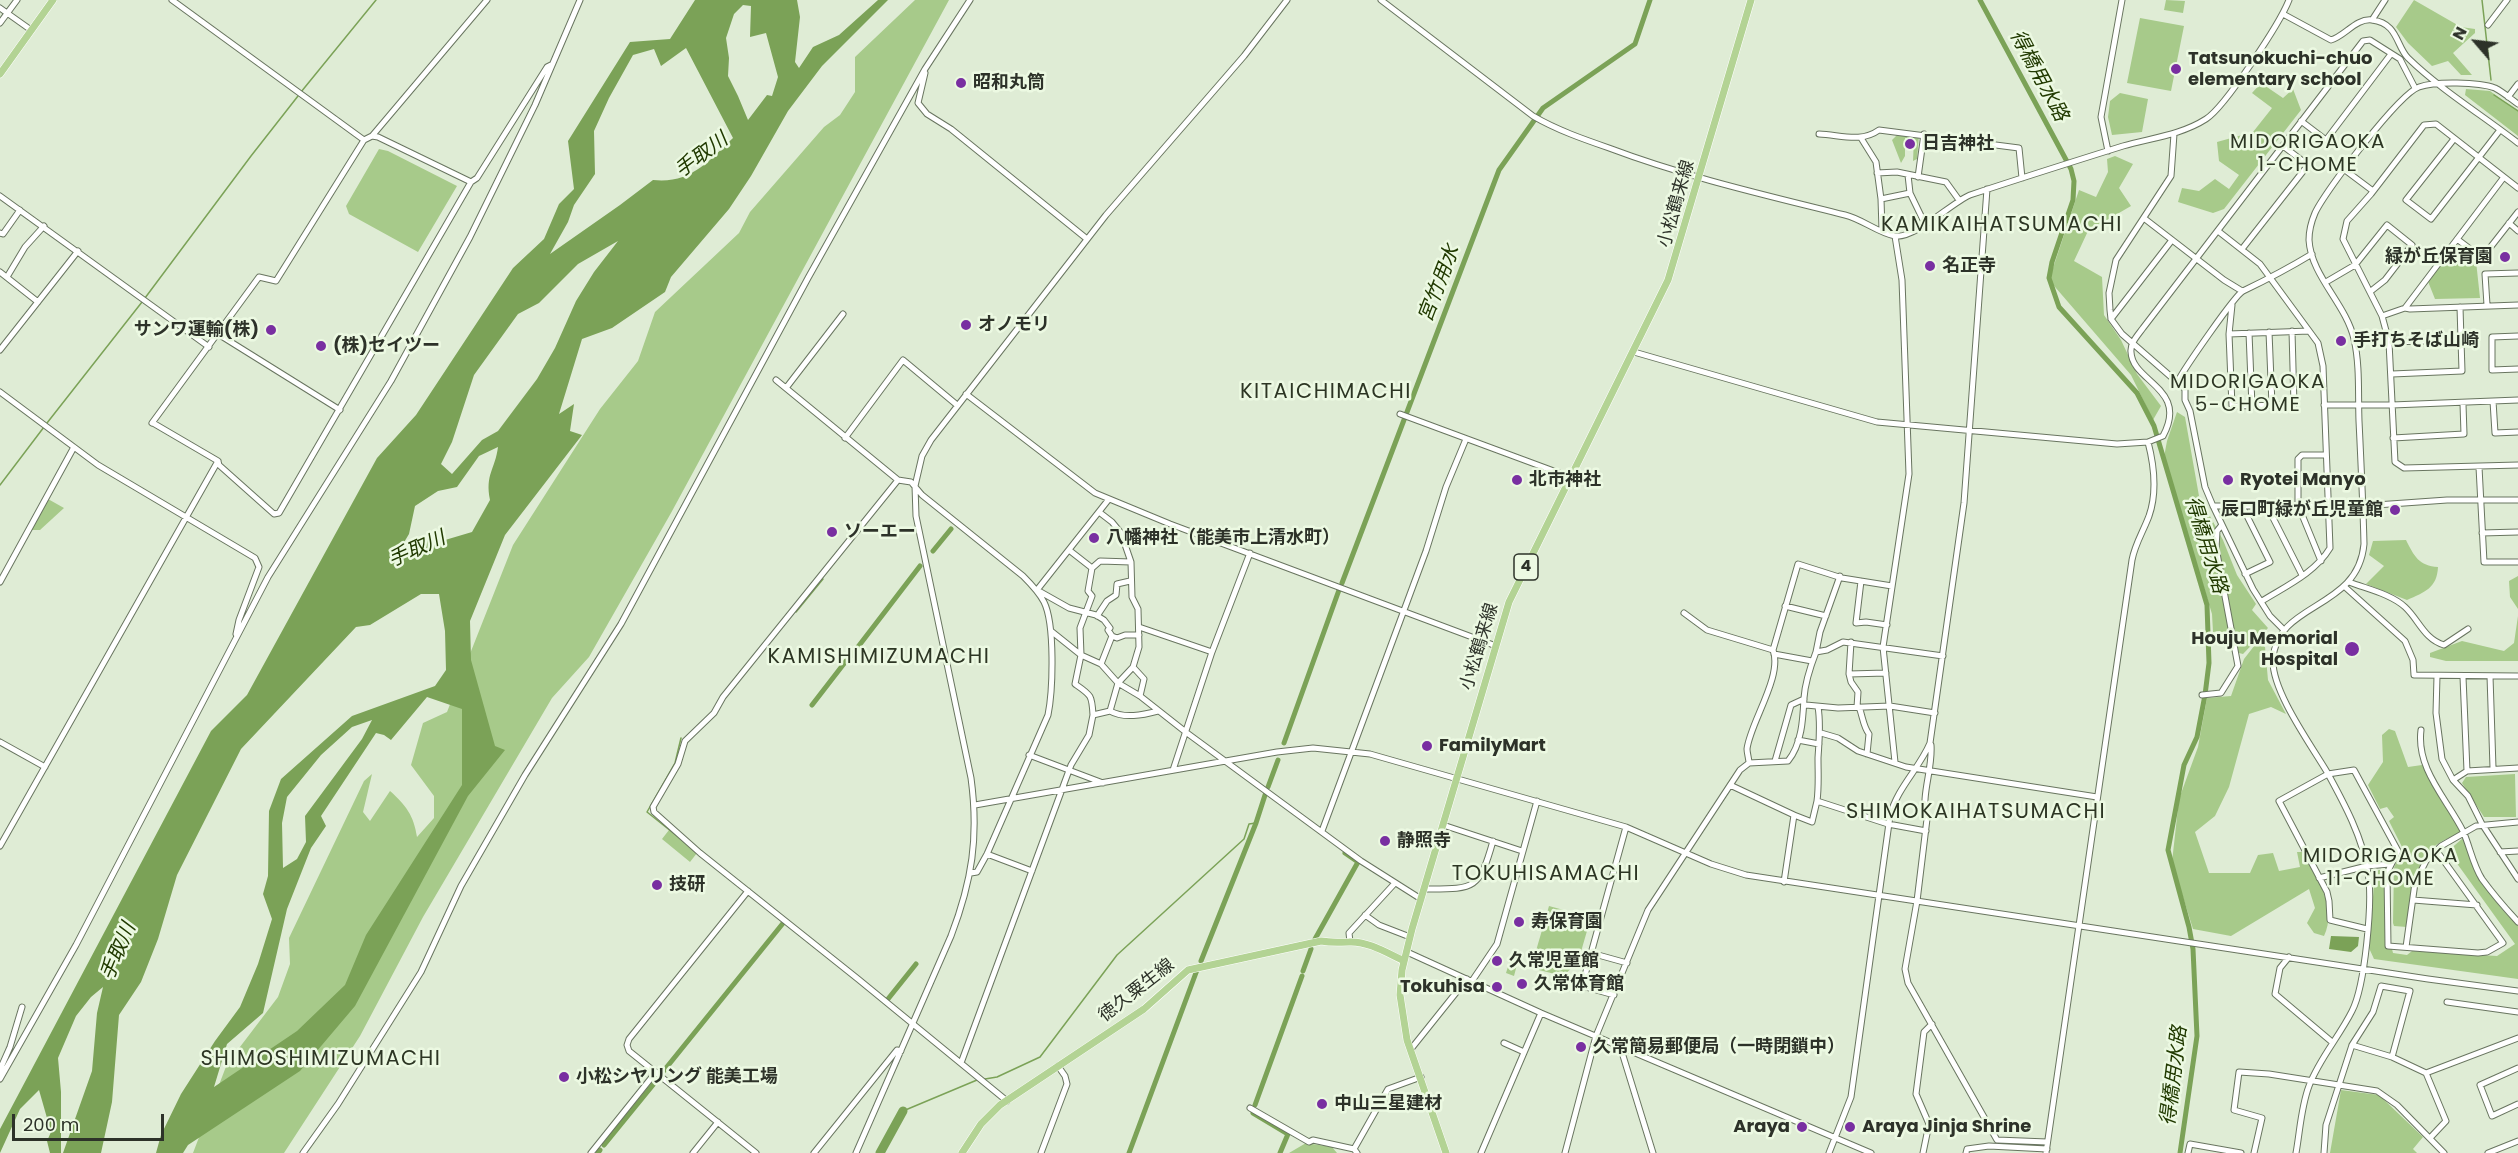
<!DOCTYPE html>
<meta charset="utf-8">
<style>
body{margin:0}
#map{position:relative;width:2518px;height:1153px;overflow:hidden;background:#dfecd5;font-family:Poppins,sans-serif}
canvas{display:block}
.north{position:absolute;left:2446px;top:12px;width:60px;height:60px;-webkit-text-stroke:4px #ecf9e2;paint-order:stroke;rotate:298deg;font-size:16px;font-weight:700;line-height:24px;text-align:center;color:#2d3229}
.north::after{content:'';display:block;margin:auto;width:21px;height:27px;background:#2d3229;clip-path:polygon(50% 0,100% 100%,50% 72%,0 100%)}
.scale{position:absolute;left:12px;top:1114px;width:152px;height:27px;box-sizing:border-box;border:3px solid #2d3229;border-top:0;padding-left:8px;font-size:18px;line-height:21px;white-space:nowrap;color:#2d3229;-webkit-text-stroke:4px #ecf9e2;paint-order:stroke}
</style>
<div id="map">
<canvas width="2518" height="1153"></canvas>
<div class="north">N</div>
<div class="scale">200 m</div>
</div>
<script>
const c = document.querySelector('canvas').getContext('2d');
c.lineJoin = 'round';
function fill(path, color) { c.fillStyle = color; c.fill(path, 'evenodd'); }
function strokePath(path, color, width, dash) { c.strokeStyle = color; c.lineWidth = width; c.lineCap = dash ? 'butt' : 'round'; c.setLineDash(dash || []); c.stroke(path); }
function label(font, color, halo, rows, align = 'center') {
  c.font = font + ' Poppins,"Noto Sans JP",sans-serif'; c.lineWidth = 5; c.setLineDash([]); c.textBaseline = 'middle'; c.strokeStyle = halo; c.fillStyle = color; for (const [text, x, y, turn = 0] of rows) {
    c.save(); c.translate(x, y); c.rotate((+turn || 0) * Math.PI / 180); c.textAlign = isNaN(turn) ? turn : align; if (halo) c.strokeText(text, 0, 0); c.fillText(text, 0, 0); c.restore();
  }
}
fill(new Path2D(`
 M915 0H949L671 513 589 657 552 698 423 917 360 1036 284 1153H193L227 1064 278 997 290 964 289 938 364 781 372 774 363 812 370 821 390 791C406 805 414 816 417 837L434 818V796L411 765 423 723 447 712 513 545 600 409 638 361 655 312 739 233 750 212 824 127 840 115 855 92V57Z
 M2166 0 2185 1 2183 13 2164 10Z
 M2414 0 2461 27 2475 29V33L2453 53 2472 75H2461L2448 61 2432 66 2408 43 2396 27Z
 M2140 18 2184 26 2171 91 2127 83Z
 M2261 83 2283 98 2293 89 2301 110 2224 209 2213 213 2178 202 2182 188 2199 191 2215 179 2229 189 2239 175 2219 161 2217 142 2253 132 2272 108 2252 93Z
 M2466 89 2490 91 2518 111V136L2465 95Z
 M2120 93 2148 99 2142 132 2112 135 2108 117 2110 101Z
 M1898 134 1919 135 1917 159 1913 161 1914 138H1905V156L1901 163 1892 140Z
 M379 149 388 151 457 186 418 252 349 214 346 206Z
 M2115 156 2133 164 2119 188 2131 206 2088 231 2074 261 2102 277 2104 315 2121 340 2137 374 2161 406 2153 420 2131 375 2049 280 2079 190 2096 197 2108 172 2107 159Z
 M2457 246 2476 261 2480 298 2435 299 2427 279Z
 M2177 412 2185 417 2199 496 2223 540 2237 575 2256 604 2252 610 2268 628 2243 654 2231 651 2220 631 2213 632 2212 614 2164 457 2167 441Z
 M48 499 64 508 40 530H31Z
 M2406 540C2414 556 2419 566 2438 567 2437 588 2425 592 2407 600L2366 584 2384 566 2369 555 2373 541Z
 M2518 576V609L2510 597 2509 581Z
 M2518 616V661H2446L2430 657V653L2462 641 2504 651 2514 643Z
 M2258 641 2265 647 2268 680 2286 714 2271 707 2249 714 2229 787 2215 816 2195 832 2209 873H2250L2258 855 2273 853 2279 871 2300 867 2297 852H2302C2316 876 2338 908 2324 936L2314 933 2307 923 2315 908 2309 889 2231 936 2193 929 2172 862 2179 799 2198 747 2207 698 2231 696 2244 659Z
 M2389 729 2395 731 2408 767 2422 765 2461 832C2453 836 2443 840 2436 845 2412 865 2412 899 2407 927L2394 926 2393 923 2394 868 2402 847 2389 821 2394 817 2387 807 2380 809 2368 785 2383 762 2382 735Z
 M2515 774 2516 817H2484L2462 783 2466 777Z
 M669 830 697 853 690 862 662 839Z
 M2463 838C2475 870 2492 903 2518 925V979L2374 959 2369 948 2375 871 2384 869 2386 948 2392 949 2393 953 2407 955 2412 951 2497 956 2515 944 2448 851Z
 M1549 906 1582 915 1589 924 1578 962 1563 976 1531 968Z
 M1512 954 1519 957 1514 976 1506 973Z
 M2341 1090 2379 1095 2423 1137 2413 1149 2417 1153H2330Z
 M1306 1143 1332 1147 1337 1153H1289Z`), '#a7ca8a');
fill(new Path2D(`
 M695 0H797L800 17 795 62 799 68 813 47 839 35 878 0H888L822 66 788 111 751 176 729 209 671 277 665 292 612 328 582 339 559 414 574 404 570 431 582 435 505 535 470 621 471 660 495 746 505 750 468 796 355 1006 300 1071 188 1145 183 1153H156L161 1135 181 1094 215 1041 240 1007 258 964 272 919 263 894 268 876 269 811 281 779 352 716 435 686 446 670 445 631 439 594H421L370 625 356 627 241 749 177 875 158 939 141 982 119 1015 112 1102 101 1153H63L92 1071 97 1013 103 987 91 997 76 1016 58 1058 61 1092V1153H50L47 1141 51 1132 39 1090 20 1109 0 1153V1129L211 731 247 695 377 458 416 415 513 268 544 239 559 204 574 189 568 141 630 42 670 39ZM743 5 751 6 750 37 766 33 778 77 772 96 767 95 748 120 738 96 728 76 729 58 726 38 734 14ZM686 48 733 138C708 162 690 184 653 180L620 205 550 254 568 222 574 205 595 174 594 131 609 98 633 55 654 49 661 66ZM618 241 594 272 576 301 555 348 537 379 498 431 482 440 452 474 441 464 452 442 474 375 518 314 539 303 578 264ZM498 447C495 470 485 474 490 500L472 532 435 543 426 539 403 544 409 534 415 506 438 491 457 487 479 456ZM427 697 462 709V785L366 935 345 985 297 1031 214 1087 227 1044 263 1013 287 909 311 848 326 826 321 816 376 733 384 735 391 740ZM372 720 362 739 305 816 306 842 297 859 283 868 282 823 287 797 321 755 352 727Z
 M2331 936 2359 937 2358 946 2351 952 2329 949Z`), '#7ba257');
strokePath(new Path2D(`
 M2482 0 2491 80
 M301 92 376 0
 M2494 95 2518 111
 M145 298 251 156 298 96
 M47 423 142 302
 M0 485 44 427
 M796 612 823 579
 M681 738 675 763 647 812 682 840
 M985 1079 997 1077 1040 1057 1117 955 1244 839 1249 824 1256 823
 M903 1111 977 1080`), '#7ba257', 1.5);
strokePath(new Path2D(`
 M1980 0 2071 169 2074 181 2073 200 2052 262 2049 278 2059 307 2137 393 2154 426 2207 605 2209 663 2205 695 2197 737 2184 765 2168 850 2189 927 2193 949 2197 1036 2180 1153
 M933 551 951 529
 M1342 583 1499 170 1543 108 1635 44 1650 0
 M851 656 920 566
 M812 705 846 661
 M1284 743 1339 590
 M1268 787 1278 760
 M1315 939 1358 862 1345 853
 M1201 961 1256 823 1266 792
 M1303 971 1311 949
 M888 999 916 964
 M662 1073 784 922
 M1255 1105 1302 976
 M1253 1113 1288 1134 1280 1153
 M604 1145 657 1080
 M598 1153 600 1150
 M1129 1153 1197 970`), '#7ba257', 5);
strokePath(new Path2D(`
 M880 1153 903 1111`), '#7ba257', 9);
const minor = new Path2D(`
 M172 0 364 140
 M1381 0 1533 116C1557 130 1583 139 1609 148 1686 177 1765 195 1845 215 1862 219 1878 233 1895 236 1915 239 1951 203 1970 195 2021 178 2072 162 2123 146 2151 138 2181 135 2206 119 2225 107 2280 23 2289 0
 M0 8 31 30
 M2283 14 2331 40C2345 36 2356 18 2372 20 2398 23 2396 46 2408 58 2441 90 2482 115 2518 143
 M2372 20 2385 0
 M0 23 17 0
 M2488 25 2507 0
 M925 73 918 103 927 114 951 129 1087 239
 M2508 97 2518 84
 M2301 121 2326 140 2391 54
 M1819 134C1841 135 1861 143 1879 130L2019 148 2022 178
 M2174 134 2171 176 2116 260 2109 293 2110 310 2111 319 2122 334 2185 389V400L2190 411 2205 487 2213 506 2253 589 2270 616 2284 630
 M372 136 378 137 471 182 477 178 547 67 551 65
 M1861 138 1876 162 1881 199 1882 230
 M2454 139 2406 200 2431 219 2500 130
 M2108 151 2101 117 2122 0
 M2345 170 2373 191
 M1877 173 1897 172 1946 182 1959 200
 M1908 175 1910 193 1925 224
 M1918 177 1924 134
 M2518 188 2436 124 2424 125 2371 194 2347 221 2343 239 2382 316 2389 342 2395 462 2404 468 2518 465
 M0 196 209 347
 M1881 199 1910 193
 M2145 219 2224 280 2242 291
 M2509 223 2518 231
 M2218 231 2260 264 2318 343 2323 366 2330 548C2315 573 2286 586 2262 601
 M0 233 3 234 20 210
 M2457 239 2482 258 2518 212
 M2242 249 2308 165 2283 146
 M0 272 38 302
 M7 277 25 247 44 226
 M2326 282 2355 265 2387 225 2412 245 2385 280 2371 291
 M2232 305 2229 334 2232 406 2294 405 2292 331
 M2487 305 2485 274 2518 273
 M2405 308 2504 177
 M2382 316 2405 308 2410 309 2518 305
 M2111 319 2172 240
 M2269 332 2272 405
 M2249 333 2252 406
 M218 334 340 410
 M2229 334 2309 331
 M2518 336 2492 337V370L2518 369
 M2389 342 2461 340 2460 307
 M0 350 78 251
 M1634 352 1877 422 2117 444 2148 442
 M2392 374 2462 371 2461 340
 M776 380 898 480 911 482 922 495 1023 576C1031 584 1039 592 1044 602 1055 624 1053 690 1048 715L987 854 977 872 971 873
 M2178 381C2184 369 2235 295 2243 291 2266 280 2289 268 2312 254
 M786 388 843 314
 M0 392 98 465 255 558 259 567 239 620 236 634
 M966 394 1095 493 1170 524 1496 646
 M2493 401 2495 433 2518 432
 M2324 405H2392L2518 400
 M1400 414 1570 477
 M152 423 259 277 276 281 364 140 372 136 487 0
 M153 423 218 461 219 465 274 514 279 513 471 182
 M845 438 903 360 957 405
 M2393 438 2464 434 2463 404
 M2479 467 2484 562H2518
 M898 480 723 697 714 713 685 741 678 764 653 807 654 812 700 853 858 979 1007 1101
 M2213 506H2362L2447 500H2518
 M2242 506 2270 562 2245 574
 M2267 506 2302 575
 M2482 533 2518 532
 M1069 550 1092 568 1088 591 1092 596 1080 628 1081 655 1075 684C1091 695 1092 695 1093 715
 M2321 561 2298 505V459L2302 455H2325
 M1092 568 1100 561 1131 562
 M1861 581 1856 623 1866 622 1887 625
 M0 582 74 447
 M2349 582C2367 589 2391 594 2405 607 2419 620 2424 639 2444 645L2468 629
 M2345 587 2405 641 2413 660 2414 675 2518 676
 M1785 606 1826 616
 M1684 613 1707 630 1773 650
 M1097 616 1107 601 1116 595 1117 584 1130 581
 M1139 627 1212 652
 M1051 631 1081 655 1101 664 1118 683 1140 696 1187 733 1361 861 1421 899
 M1112 636 1117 638 1125 635H1139
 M1851 642 1849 674 1851 682 1858 692 1857 707
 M1816 652 1820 632 1840 576
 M1774 654 1812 661
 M1101 664 1112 636 1108 630 1110 628 1104 620 1096 615 1069 608 1037 590 1109 499
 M1133 667 1144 679 1140 696
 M1849 674 1886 673
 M2437 676 2436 713 2442 759 2453 780 2468 796 2482 824 2518 879
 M2490 676 2493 768
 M2463 677 2467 771
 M2202 695 2221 693 2238 666 2216 548 2217 531 2221 526
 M1806 705 1838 708 1890 706 1935 713
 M1818 707C1821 724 1819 741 1818 758 1818 773 1819 786 1817 801L1888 824 1926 831
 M1859 707C1863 717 1863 726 1869 734L1867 754
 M1110 711C1124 719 1143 715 1158 711
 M2421 730C2416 769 2447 799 2463 831 2470 847 2473 865 2482 879 2493 894 2505 908 2518 922
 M1821 733 1838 738 1858 751 1906 767 2097 797
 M1798 740 1819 744
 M0 742 45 767
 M1931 745C1933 770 1920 796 1927 819L1917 901 1905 969 1908 983 1997 1140 2047 1142
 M1029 755 1103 783
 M1775 761 1791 705 1804 699
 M1895 762 1883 647 1909 474 1902 280 1895 236
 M1749 763C1749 759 1747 753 1747 749 1750 723 1783 676 1773 650L1798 564 1842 578 1892 586
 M1173 770 1212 652 1250 553
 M2453 780 2467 771 2518 768
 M1730 785 1794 815 1784 882
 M975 805 1277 752 1313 748 1370 754 1626 827 1711 864 1746 875 2428 979 2518 991
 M1794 815 1812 822 1817 801
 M1443 825 1522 851
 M1322 831 1426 551 1446 487 1466 439
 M0 846 218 461
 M2500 852 2518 851
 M987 854 1032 871
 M2319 878 2367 866 2390 864
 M1424 889C1474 889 1479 891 1493 841
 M748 891 629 1039 627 1045 629 1051 756 1153
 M2413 900 2477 905
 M1365 915 1379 925 1410 937
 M2367 929 2330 920 2329 901 2327 892 2279 801 2328 774 2354 770 2398 851 2387 873 2388 946 2478 953 2487 952 2503 943 2436 850
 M1350 942 1349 933 1395 883
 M2406 947 2415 883 2426 861 2441 846 2476 826 2518 822
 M1407 952 1541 1013 1871 1153
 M1591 953 1627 963
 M2289 957 2280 968 2275 994 2332 1042
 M1472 981 1497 944 1537 801
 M1614 995 1582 986 1626 827
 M2447 1002 2518 1012
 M1504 1043 1524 1052
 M2352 1045 2373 1012 2381 986 2410 991 2392 1057
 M1620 1046 1653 1153
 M1411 1049 1467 979
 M961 1063 1071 765 1089 735 1093 715 1110 711 1118 683 1133 667 1139 647 1138 609 1132 597 1131 562 1121 533 1112 522 1099 512
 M2518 1068 2480 1085 2492 1116 2518 1104
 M2426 1073 2518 1038
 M1 1075 2 1065 10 1047 22 1007
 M0 1079 76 945 268 577 391 381 470 237 535 105 580 0
 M1250 1108 1309 1142 1313 1140 1354 1149 1357 1153
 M1354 1149 1388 1089 1421 1077
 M303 1153 338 1104 421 972 461 886 525 775 621 624 808 278 925 69 970 0
 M591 1153 656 1072
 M693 1153 718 1122
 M814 1153 897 1050 901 1051
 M856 1153 951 936C972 881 979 837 971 778L916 516 915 486 922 456 931 440 1106 215 1244 56 1287 0
 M1041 1153 1067 1084 1065 1076 1058 1066
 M1481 1153 1541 1013
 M1565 1153 1596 1036 1648 910 1740 770 1749 763 1788 761C1802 744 1803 718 1804 698 1805 682 1811 665 1816 652L1827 650 1843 642 1943 656
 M1829 1153 1851 1097 1890 816C1897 788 1919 769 1930 743L1964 503 1987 189
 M1923 1153 1929 1124 1916 1094 1924 1032 1932 1024
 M1966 1153 1967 1149 1989 1146 2047 1149
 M2046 1153 2132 560C2135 544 2143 532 2149 516 2157 493 2154 465 2148 442L2163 436C2189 388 2132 382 2131 352 2130 343 2138 335 2143 328L2363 41 2370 40 2400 59 2415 88
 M2188 1153 2190 1144 2241 1153
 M2254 1153 2262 1118 2234 1110 2239 1072 2269 1074 2377 1091 2397 1105 2444 1153
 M2296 1153C2300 1131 2301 1107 2309 1086 2319 1059 2339 1037 2352 1011 2365 986 2373 901 2368 873 2363 838 2344 803 2327 772 2311 745 2271 690 2273 659 2277 601 2358 611 2364 544 2363 503 2361 462 2359 421 2358 394 2360 365 2354 339 2346 304 2311 276 2309 240 2309 232 2312 220 2315 213 2325 191 2399 94 2419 87 2435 81 2479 82 2495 88 2503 92 2511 99 2518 104
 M2324 1153 2326 1125 2352 1045 2392 1057 2426 1073 2446 1121 2430 1138
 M2488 1153 2518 1141`);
const major = new Path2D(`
 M0 74 53 0
 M962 1153 981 1124 1000 1105 1144 1009 1188 970 1321 941C1332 943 1339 942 1349 942 1368 941 1387 953 1404 961
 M1446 1153 1407 1040 1400 995 1402 970 1412 929 1509 602 1668 280 1751 0`);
strokePath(minor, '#697560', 7);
strokePath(major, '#fff', 8);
strokePath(minor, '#fff', 5);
strokePath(major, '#b3d394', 7);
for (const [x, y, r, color] of [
 [2176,69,6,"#792fa1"],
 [961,83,6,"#792fa1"],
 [1910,144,6,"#792fa1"],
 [2505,257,6,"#792fa1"],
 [1930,266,6,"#792fa1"],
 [966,325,6,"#792fa1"],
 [271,330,6,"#792fa1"],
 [2341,341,6,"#792fa1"],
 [321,346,6,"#792fa1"],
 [1517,480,6,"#792fa1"],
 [2228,480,6,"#792fa1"],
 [2395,510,6,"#792fa1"],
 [832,532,6,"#792fa1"],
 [1094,538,6,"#792fa1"],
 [2352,649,8,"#792fa1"],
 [1427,746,6,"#792fa1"],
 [1385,841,6,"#792fa1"],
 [657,885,6,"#792fa1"],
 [1519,922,6,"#792fa1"],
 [1497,961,6,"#792fa1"],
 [1522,984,6,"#792fa1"],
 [1497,987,6,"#792fa1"],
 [1581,1047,6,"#792fa1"],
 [564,1077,6,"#792fa1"],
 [1322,1104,6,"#792fa1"],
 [1802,1127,6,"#792fa1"],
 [1850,1127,6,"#792fa1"]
]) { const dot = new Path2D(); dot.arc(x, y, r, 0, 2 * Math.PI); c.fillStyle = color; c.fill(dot); strokePath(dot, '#ecf9e2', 2); }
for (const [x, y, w] of [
 [1526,567,24]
]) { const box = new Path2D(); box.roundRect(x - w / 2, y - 13, w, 26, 4.5); c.fillStyle = '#ecf9e2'; c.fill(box); strokePath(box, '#2d3229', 1.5); }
label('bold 16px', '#2d3229', null, [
 ["4",1526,567]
]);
label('bold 18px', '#2d3229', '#ecf9e2', [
 ["Tatsunokuchi-chuo",2188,59],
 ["elementary school",2188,80],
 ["昭和丸筒",973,83],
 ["日吉神社",1922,144],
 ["緑が丘保育園",2493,257,"right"],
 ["名正寺",1942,266],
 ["オノモリ",978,325],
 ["サンワ運輸(株)",259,330,"right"],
 ["手打ちそば山崎",2353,341],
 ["(株)セイツー",333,346],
 ["北市神社",1529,480],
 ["Ryotei Manyo",2240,480],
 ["辰口町緑が丘児童館",2383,510,"right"],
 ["ソーエー",844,532],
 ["八幡神社（能美市上清水町）",1106,538],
 ["Houju Memorial",2338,639,"right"],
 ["Hospital",2338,660,"right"],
 ["FamilyMart",1439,746],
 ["静照寺",1397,841],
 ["技研",669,885],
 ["寿保育園",1531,922],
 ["久常児童館",1509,961],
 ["久常体育館",1534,984],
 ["Tokuhisa",1485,987,"right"],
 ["久常簡易郵便局（一時閉鎖中）",1593,1047],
 ["小松シヤリング 能美工場",576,1077],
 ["中山三星建材",1334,1104],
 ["Araya",1790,1127,"right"],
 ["Araya Jinja Shrine",1862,1127]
], 'left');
label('18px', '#2d3229', '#ecf9e2', [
 ["小松鶴来線",1677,204,-74],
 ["小松鶴来線",1480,647,-73],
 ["徳久粟生線",1137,991,-38]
]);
label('italic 20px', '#213a01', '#ecf9e2', [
 ["得橋用水路",2038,76,62],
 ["手取川",702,156,-37],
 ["宮竹用水",1440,284,-69],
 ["得橋用水路",2205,545,73],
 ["手取川",417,550,-24],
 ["手取川",119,952,-67],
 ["得橋用水路",2175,1076,-83]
]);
c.letterSpacing = '1.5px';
label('20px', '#2d3624', '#ecf9e2', [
 ["MIDORIGAOKA",2308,143],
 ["1-CHOME",2308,166],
 ["MIDORIGAOKA",2248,383],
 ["5-CHOME",2248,406],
 ["MIDORIGAOKA",2381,857],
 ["11-CHOME",2381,880]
]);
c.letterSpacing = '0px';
c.letterSpacing = '1.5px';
label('21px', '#2d3624', '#ecf9e2', [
 ["KAMIKAIHATSUMACHI",2002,226],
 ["KITAICHIMACHI",1326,393],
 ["KAMISHIMIZUMACHI",879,658],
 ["SHIMOKAIHATSUMACHI",1976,813],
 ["TOKUHISAMACHI",1546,875],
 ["SHIMOSHIMIZUMACHI",321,1060]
]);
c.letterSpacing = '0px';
</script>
